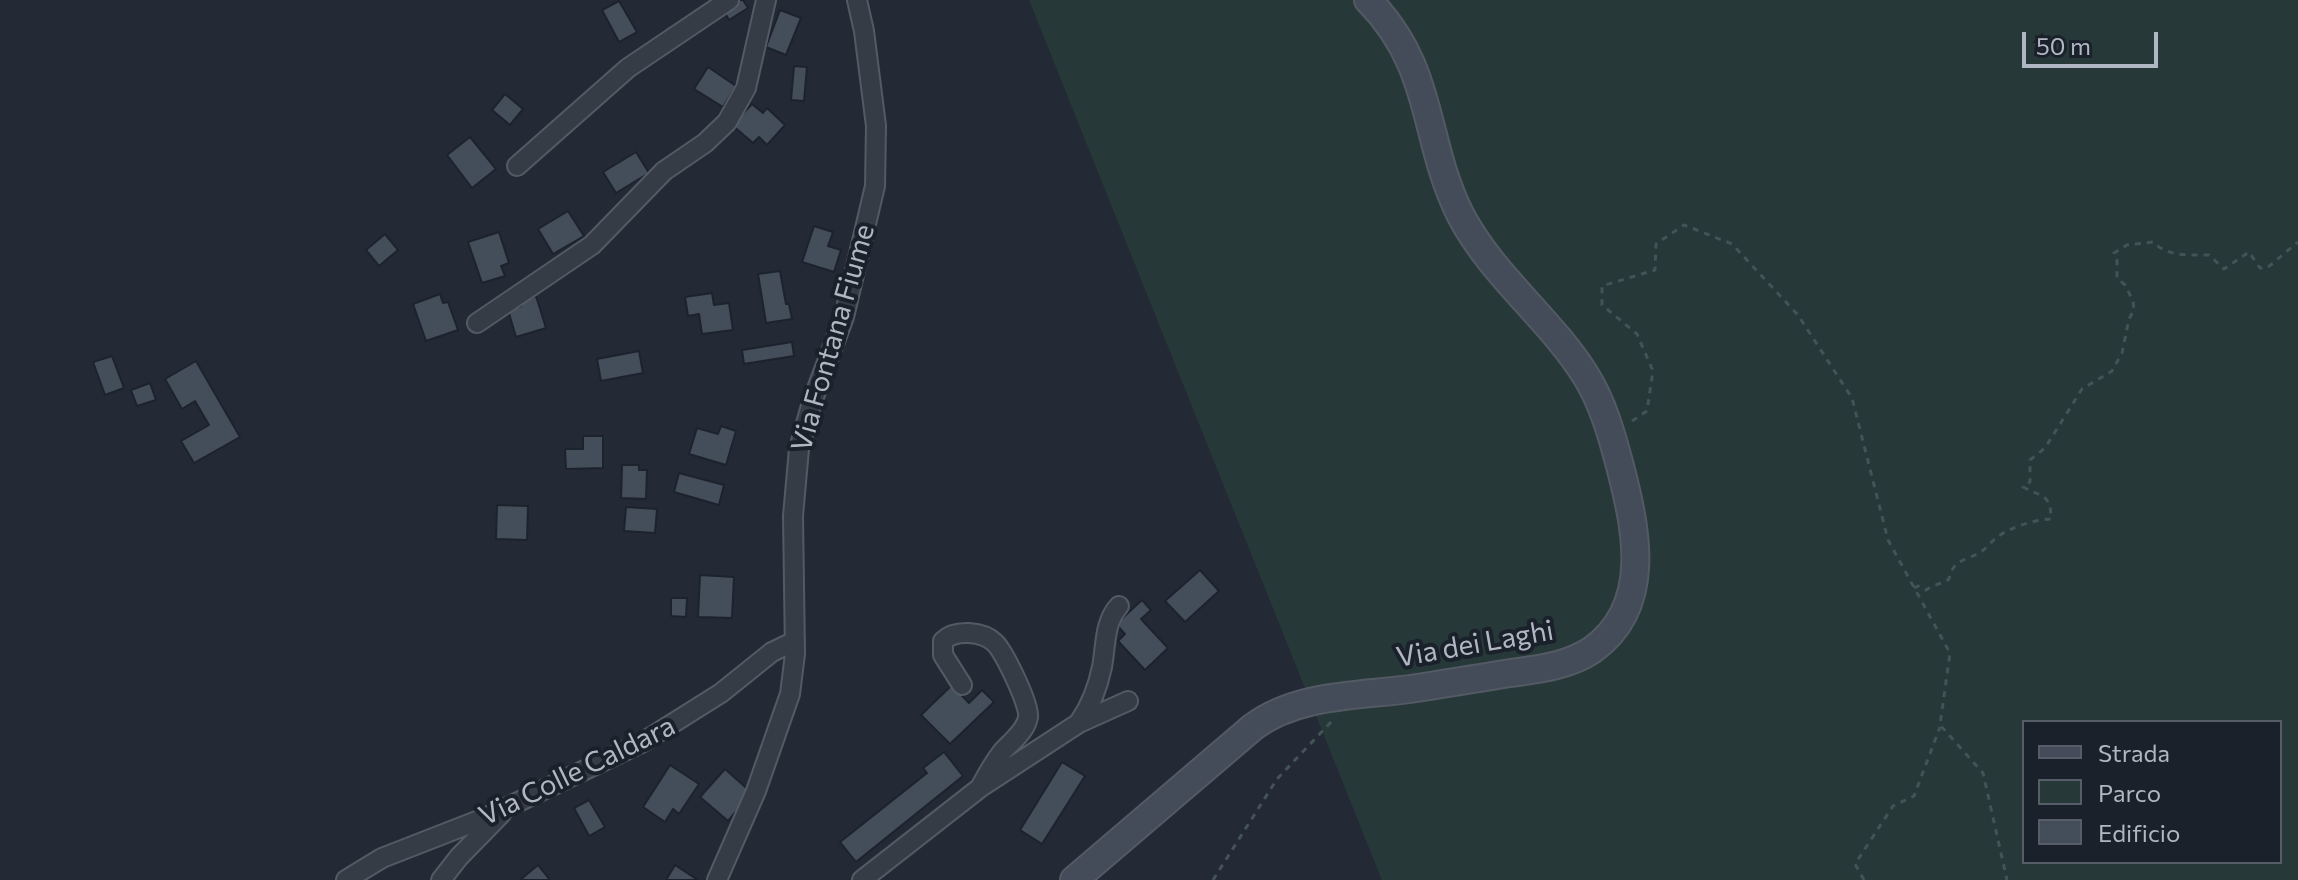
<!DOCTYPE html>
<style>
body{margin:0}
#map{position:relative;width:2298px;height:880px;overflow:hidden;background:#232a36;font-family:Commissioner,sans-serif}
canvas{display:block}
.legend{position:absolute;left:2022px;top:720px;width:260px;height:144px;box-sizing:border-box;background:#1b212b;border:2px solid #575d68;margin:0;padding:10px 14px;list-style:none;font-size:24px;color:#b0b7c3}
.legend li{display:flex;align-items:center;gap:16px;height:40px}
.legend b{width:40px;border:2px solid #575d68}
.scale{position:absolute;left:2022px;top:32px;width:136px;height:36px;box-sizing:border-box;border:4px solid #b0b7c3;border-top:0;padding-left:10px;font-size:24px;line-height:28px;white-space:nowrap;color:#b0b7c3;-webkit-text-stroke:6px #1b212b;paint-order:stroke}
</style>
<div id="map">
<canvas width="2298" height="880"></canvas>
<ul class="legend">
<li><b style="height:10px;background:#444b59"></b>Strada</li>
<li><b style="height:22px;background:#273839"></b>Parco</li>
<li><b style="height:22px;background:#444d5a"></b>Edificio</li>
</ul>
<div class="scale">50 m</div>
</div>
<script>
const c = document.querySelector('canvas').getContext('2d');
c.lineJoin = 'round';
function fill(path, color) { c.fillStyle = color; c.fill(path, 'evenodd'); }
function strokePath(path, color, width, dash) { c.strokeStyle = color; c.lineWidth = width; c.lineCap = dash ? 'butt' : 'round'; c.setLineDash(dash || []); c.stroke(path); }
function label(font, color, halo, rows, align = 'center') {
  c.font = font + ' Commissioner,sans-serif'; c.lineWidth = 8; c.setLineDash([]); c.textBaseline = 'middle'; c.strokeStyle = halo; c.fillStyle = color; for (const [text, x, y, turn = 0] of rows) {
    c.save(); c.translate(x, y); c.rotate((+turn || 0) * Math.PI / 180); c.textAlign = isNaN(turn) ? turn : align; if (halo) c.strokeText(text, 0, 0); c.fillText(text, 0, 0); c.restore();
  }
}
fill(new Path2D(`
 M1029 0H2298V880H1382ZM2024 722H2280V862H2024Z`), '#273839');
const building = new Path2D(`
 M734 0H743L748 8 729 20 722 8Z
 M619 1 637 32 619 42 602 10Z
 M780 10 801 18 786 55 766 47Z
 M794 66 807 67 804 101 791 100Z
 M708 67 736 86 723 107 694 89Z
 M505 94 523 109 510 125 492 110Z
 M752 104 763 113 767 108 785 125 767 145 759 137 753 143 732 125Z
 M470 137 496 169 472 188 447 155Z
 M636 152 649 173 616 193 603 172Z
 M568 211 584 236 553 254 538 229Z
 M814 226 833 232 828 246 841 250 834 272 802 262Z
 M499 232 509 263 501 266 505 276 482 283 468 242Z
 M385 234 398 250 379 266 366 250Z
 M780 271 786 304H789L792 319 766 323 758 274Z
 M712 293 714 305 729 303 733 330 702 334 699 314 688 316 685 297Z
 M440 294 443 303 448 302 458 330 426 341 413 304Z
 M536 296 546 328 516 337 508 310 521 306 519 301Z
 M792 342 794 356 744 364 742 350Z
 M639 351 643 373 601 381 597 359Z
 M112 356 124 388 105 395 93 362Z
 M196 361 240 437 194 463 181 441 209 425 195 401 182 409 165 379Z
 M150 383 156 400 137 406 131 390Z
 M721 426 736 431 726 465 689 454 697 428 718 434Z
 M583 436H603V468L566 469 565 449H583Z
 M622 465H639V470H647L646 499 621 498Z
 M679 473 724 485 719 505 674 492Z
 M497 505 528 506 527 540 496 539Z
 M626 507 657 509 655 533 624 531Z
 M1200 570 1219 591 1185 622 1165 601Z
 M700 575 734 577 732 618 698 617Z
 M671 598H687L686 617 671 616Z
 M1142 600 1151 610 1141 619 1168 648 1145 670 1118 641 1125 634 1116 624Z
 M952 685 969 703 982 690 994 702 950 744 921 715Z
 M944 752 963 776 856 862 840 842 927 773 923 768Z
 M1062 762 1085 776 1042 844 1020 830Z
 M670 765 699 784 679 814 673 809 665 822 643 807Z
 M725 769 752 793 728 821 700 797Z
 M589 800 605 827 589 836 574 808Z
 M538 865 550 880H520Z
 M675 865 698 880H666Z`);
fill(building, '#444d5a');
strokePath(building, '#1d232d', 2);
const minor = new Path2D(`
 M517 166 628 68 729 0
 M477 323 592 245 664 171 705 143 727 122 746 88 766 0
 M962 685 943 655V641C955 629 983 631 995 643 1004 652 1030 705 1028 717 1026 731 1011 742 1002 752 994 762 988 773 982 784
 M1080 721C1091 705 1098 686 1102 667 1106 646 1104 622 1119 606
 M346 880 382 858 487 817 643 742 721 693 772 652 795 641
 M441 880 459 857 501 814
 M717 880 756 791 790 694 795 654 793 516 799 449 812 402 844 317 875 186 876 126 864 31 857 0
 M862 880 981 787 1079 723 1128 701`);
const secondary = new Path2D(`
 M1074 880 1253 727C1297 694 1358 696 1410 689 1444 684 1478 678 1511 673 1539 669 1568 666 1592 650 1654 606 1636 528 1620 466 1612 436 1603 403 1586 376 1550 318 1492 276 1460 214 1422 137 1435 68 1368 0`);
strokePath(minor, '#535a64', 22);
strokePath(secondary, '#535a64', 30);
strokePath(new Path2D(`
 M1632 421 1647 411 1653 371 1637 334 1602 305V286L1655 270 1656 244 1684 225 1732 244 1798 315 1852 398 1888 540 1950 653 1940 725 1983 773 2007 880
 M1914 588 1918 586 1926 590C1934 584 1942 584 1949 579 1953 558 1968 561 1982 551 1987 548 1991 542 1996 538 2010 527 2034 520 2051 519 2051 494 2042 497 2023 487L2030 482V460L2045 448 2082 389 2112 371 2122 353 2129 319 2134 310 2133 301 2125 285 2117 278V261L2114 253 2127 245 2153 242C2168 257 2189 255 2209 255L2224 269 2249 252 2260 268H2267L2298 242
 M1213 880 1277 779 1332 721
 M1864 880 1855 864 1893 806 1914 796 1940 727`), '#445356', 3, [6, 6]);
strokePath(minor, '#363c46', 18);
strokePath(secondary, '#444b59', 26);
label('28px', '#b0b7c3', '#1b212b', [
 ["Via Fontana Fiume",833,338,-74],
 ["Via dei Laghi",1475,644,-10],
 ["Via Colle Caldara",577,771,-26]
]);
</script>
